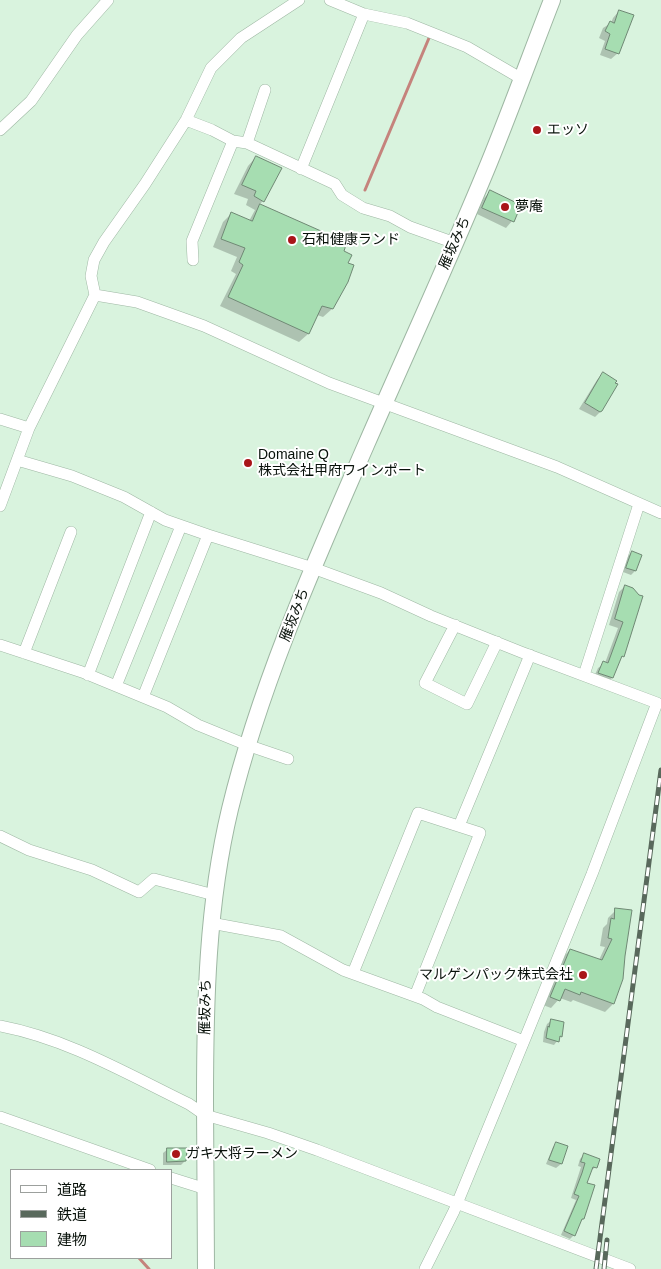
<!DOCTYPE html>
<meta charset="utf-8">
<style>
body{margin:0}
#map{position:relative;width:661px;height:1269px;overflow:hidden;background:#d9f3de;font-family:Helvetica,"Noto Sans JP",sans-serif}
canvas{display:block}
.legend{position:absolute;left:10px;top:1169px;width:162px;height:90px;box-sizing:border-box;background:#fff;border:1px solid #9ca09d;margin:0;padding:6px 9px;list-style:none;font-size:15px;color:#08110a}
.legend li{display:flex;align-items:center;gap:10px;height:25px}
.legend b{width:25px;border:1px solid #9ca09d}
</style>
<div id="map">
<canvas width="661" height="1269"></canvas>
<ul class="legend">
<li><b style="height:6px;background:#fff"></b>道路</li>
<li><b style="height:6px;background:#59695c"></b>鉄道</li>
<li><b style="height:14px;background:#a6ddb1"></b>建物</li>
</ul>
</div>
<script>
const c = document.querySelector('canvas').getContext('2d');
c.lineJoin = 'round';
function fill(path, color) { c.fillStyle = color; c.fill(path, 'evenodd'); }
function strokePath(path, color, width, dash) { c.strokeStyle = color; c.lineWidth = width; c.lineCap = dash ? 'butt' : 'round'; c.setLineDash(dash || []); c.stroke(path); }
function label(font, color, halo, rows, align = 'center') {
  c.font = font + ' Helvetica,"Noto Sans JP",sans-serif'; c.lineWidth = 4; c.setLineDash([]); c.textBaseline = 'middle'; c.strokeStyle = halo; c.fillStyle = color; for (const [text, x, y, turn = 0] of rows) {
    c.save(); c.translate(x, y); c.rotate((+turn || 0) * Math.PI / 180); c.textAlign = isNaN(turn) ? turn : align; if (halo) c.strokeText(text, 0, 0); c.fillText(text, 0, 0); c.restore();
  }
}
fill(new Path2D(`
 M619 11 618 53 611 59 600 55 605 41 599 38 603 28 611 23 613 18Z
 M256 157 263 201 259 205 329 236 332 309 323 317 317 315 308 334 299 342 220 306 236 274 231 271 237 257 213 247 223 222 231 214 249 221 255 210 246 205 248 199 234 194 248 166Z
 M490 192 512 221 506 228 477 214 484 198Z
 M603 374 601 411 595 417 579 409 597 380Z
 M632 552 635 571 631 575 623 572 628 556Z
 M625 586 623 656 619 660 612 678 606 684 593 679 598 668 605 663 618 628 609 625 619 592Z
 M616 910 622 979 613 1004 605 1012 573 1000 571 1002 560 998 551 1008 543 1005 562 958 570 950 599 960 605 947 600 946 603 928 607 924 608 918Z
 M552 1020 563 1023 561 1036 554 1045 543 1042 544 1032 547 1024Z
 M557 1143 567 1147 561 1164 556 1168 546 1164 553 1147Z
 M168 1149 185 1161 181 1165H163V1153Z
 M584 1155 596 1167 590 1171 586 1183 583 1219 580 1222 574 1235 570 1239 561 1235 576 1200 571 1198 581 1167 578 1166 580 1159Z`), '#0003');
strokePath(new Path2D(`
 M365 190 429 38
 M139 1258 149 1269`), '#c5837c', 3);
const building = new Path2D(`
 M619 10 634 15 619 54 605 49 610 34 605 31 610 21 614 23Z
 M256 156 282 168 264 202 254 196 256 191 242 185Z
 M490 190 521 205 514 222 482 208Z
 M260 204 330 235 346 245 344 251 352 255 348 263 354 265 348 282 333 309 322 306 309 334 228 297 243 265 239 262 245 248 221 239 231 212 252 221Z
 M603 372 617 381 615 383 618 384 602 411 600 412 585 403Z
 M632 551 642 555 636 571 626 568Z
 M625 585 633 588 639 595 643 596 624 657 622 656 613 678 598 673 603 661 608 663 623 622 615 619Z
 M615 908 632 910 625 956 623 979 614 1004 581 992 580 995 565 989 560 1001 550 997 570 949 602 960 612 939 608 938 611 918 614 919Z
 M551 1019 564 1022 562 1037 560 1036 559 1042 546 1038 548 1026 549 1027Z
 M556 1142 568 1146 562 1164 549 1160Z
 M167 1148H187L186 1161 167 1162Z
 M584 1153 600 1159 597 1168 593 1167 587 1183 595 1185 584 1219H582L575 1236 564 1231 579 1196 574 1194 582 1173 585 1163 581 1162Z`);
fill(building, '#a6ddb1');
strokePath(building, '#6f8874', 1);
const minor = new Path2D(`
 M330 0 364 14 407 23 467 47 522 79
 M186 120 212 130 233 141
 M0 130 31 101 77 35 108 0
 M247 143 265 90
 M301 169 364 14
 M193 260 192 241 233 141 247 143 335 184 342 195 363 208 390 216 410 227 455 243
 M95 295 137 302 204 326 329 383 557 467 661 513
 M0 419 29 428
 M17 460 72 476 124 497 165 520 208 535 313 568 381 593 431 616 521 652 657 703 592 874 524 1041 454 1211 425 1269
 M0 506 29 428 95 295 91 276 94 260 104 242 145 184 186 120 211 68 241 38 299 0
 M455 625 425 683 467 704 497 642
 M0 645 82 672 167 707 198 725 247 745 288 759
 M24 653 71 532
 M88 675 151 512
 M584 675 639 504
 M116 686 181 526
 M143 697 208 535
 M459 826 530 655
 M0 836 29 850 92 870 139 892 154 879 214 895
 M211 923 281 936 343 970 423 999 437 1007 524 1041
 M353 973 418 813 480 833 415 996
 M0 1026C68 1039 127 1074 189 1104L205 1115 268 1133 317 1150 630 1269
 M0 1117 150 1170
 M171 1178 206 1189`);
const highway = new Path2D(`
 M206 1269C206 1213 205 1157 205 1102 205 1003 207 905 230 809 260 685 315 562 366 445 407 351 450 258 489 163 511 109 531 54 552 0`);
strokePath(minor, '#9eb7a3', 12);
strokePath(highway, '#9eb7a3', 18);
strokePath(minor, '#fff', 11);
strokePath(highway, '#fff', 16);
const rail = new Path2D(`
 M596 1269 661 770
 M604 1269 607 1240`);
strokePath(rail, '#59695c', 5);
strokePath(rail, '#fff', 3, [9]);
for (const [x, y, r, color] of [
 [537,130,5,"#a91519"],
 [505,207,5,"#a91519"],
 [292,240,5,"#a91519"],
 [248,463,5,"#a91519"],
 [583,975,5,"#a91519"],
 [176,1154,5,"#a91519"]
]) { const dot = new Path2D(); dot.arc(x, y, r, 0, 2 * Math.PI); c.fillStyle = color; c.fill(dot); strokePath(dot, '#fff', 2); }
label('14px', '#08110a', '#fff', [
 ["エッソ",547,130],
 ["夢庵",515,207],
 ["石和健康ランド",302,240],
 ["Domaine Q",258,455],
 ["株式会社甲府ワインポート",258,471],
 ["マルゲンパック株式会社",573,975,"right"],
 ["ガキ大将ラーメン",186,1154]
], 'left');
label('14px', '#08110a', '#fff', [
 ["雁坂みち",455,243,-66],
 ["雁坂みち",295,615,-69],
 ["雁坂みち",206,1007,-89]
]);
</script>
